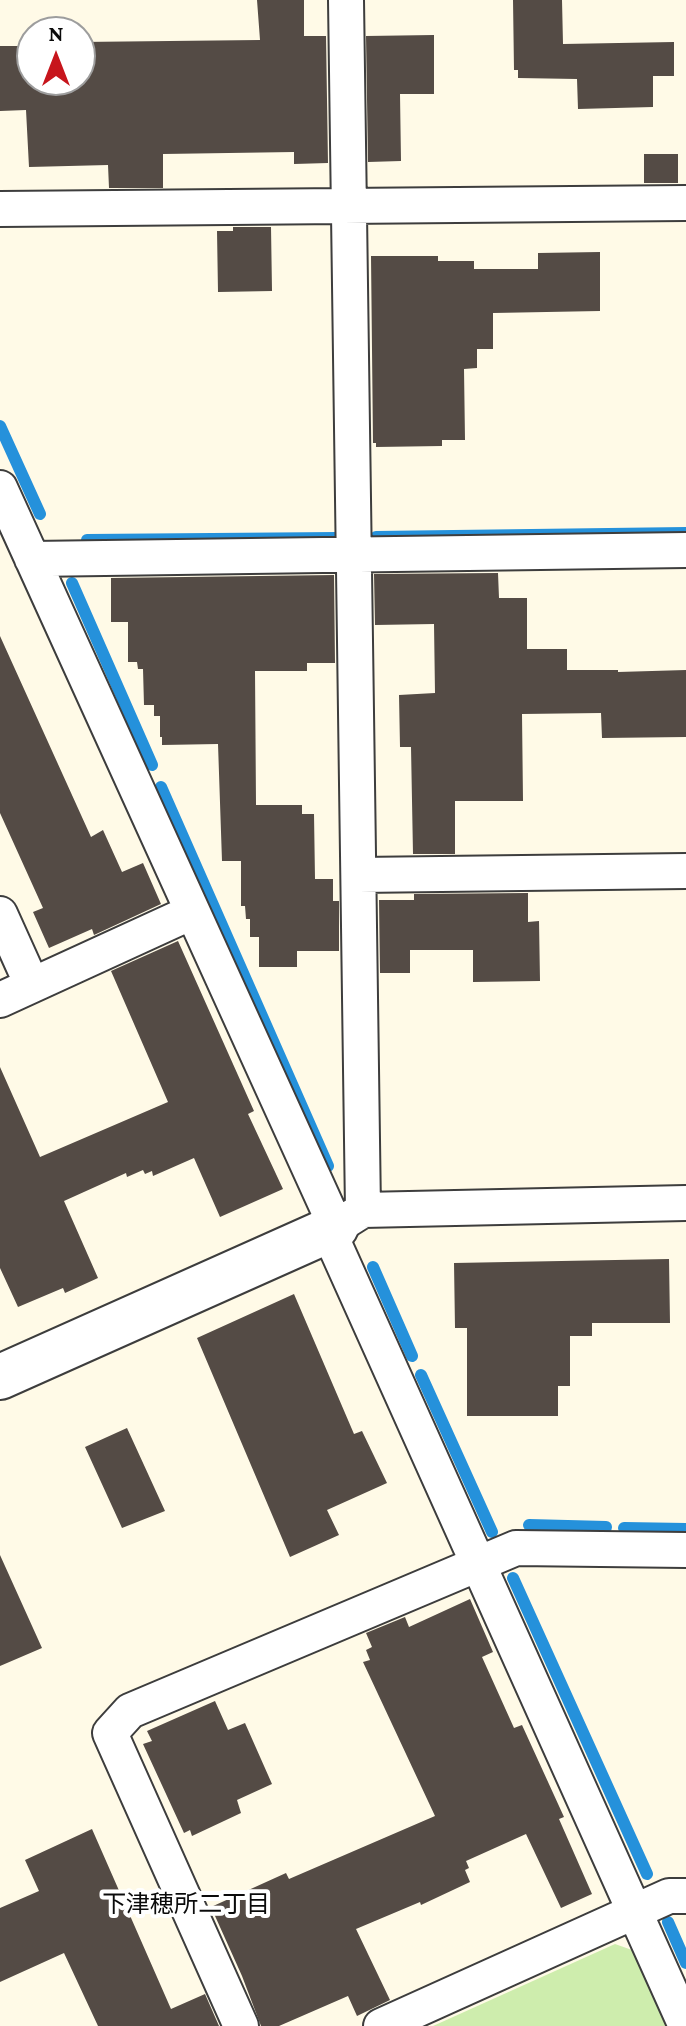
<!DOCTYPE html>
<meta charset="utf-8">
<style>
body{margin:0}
#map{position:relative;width:686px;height:2026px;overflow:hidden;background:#fffae7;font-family:"Crimson Pro",serif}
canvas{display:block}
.north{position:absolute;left:16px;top:16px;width:80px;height:80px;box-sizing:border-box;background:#fff;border:2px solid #9d9d9d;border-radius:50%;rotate:0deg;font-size:22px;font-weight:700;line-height:32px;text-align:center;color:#0a0a0a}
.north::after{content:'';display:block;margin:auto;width:28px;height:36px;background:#c7151c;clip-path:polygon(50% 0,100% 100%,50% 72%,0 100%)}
</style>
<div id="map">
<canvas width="686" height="2026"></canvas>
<div class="north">N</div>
</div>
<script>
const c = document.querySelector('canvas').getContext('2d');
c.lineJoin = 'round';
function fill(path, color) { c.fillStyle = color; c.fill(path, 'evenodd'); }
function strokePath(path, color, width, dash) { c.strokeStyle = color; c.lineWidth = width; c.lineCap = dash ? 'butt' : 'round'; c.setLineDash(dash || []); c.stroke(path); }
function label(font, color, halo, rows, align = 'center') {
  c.font = font + ' "Crimson Pro","Noto Sans JP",serif'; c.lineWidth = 8; c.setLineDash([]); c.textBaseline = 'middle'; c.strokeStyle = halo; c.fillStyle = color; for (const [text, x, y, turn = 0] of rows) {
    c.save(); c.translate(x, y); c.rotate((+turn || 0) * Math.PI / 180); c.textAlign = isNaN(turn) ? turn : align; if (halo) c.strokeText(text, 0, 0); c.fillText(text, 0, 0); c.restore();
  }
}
fill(new Path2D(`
 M615 1944 632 1950 667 2026H433Z`), '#ceedad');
strokePath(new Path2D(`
 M0 426 40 514
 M376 537 686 533
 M87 540 337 538
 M72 583 152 765
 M161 787 328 1166
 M373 1267 412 1356
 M421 1375 492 1532
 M529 1525 606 1527
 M624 1528 686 1529
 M513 1578 647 1874
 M668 1922 686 1963`), '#2591db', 12);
fill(new Path2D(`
 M257 0H304V36H326L328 163 294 164V152L163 154V188H109L108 165 29 167 26 110 0 111V46H25V43H32V80H80V42L260 40Z
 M513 0H562L563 44 674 42V76H653V107L578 109 577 79 518 78V70H514Z
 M434 35V94H400L401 161 368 162 366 36Z
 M644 154H678V183H644Z
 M233 227H271L272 291 218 292 217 231H233Z
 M600 252V311L493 313V349H477V368L464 369 465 440H442V446L376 447V443H373L371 256H438V261H474V269H538V253Z
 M498 573 499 598H527V649H567V670H618V672L686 670V737L602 738 601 713 522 714 523 801H455V854H413L411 747H400L399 695 435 693 434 624 375 625 374 574Z
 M334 575 335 663H307V671H255L256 805H302V814H314L315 879H333V901H339V951H297V967H259V937H250V919H246L245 906H241V861H222L218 744 162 745V737H160V716H154V705H144L143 669H138L137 662H128V622H111V578Z
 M0 636 91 837 103 830 122 872 143 863 161 904 94 935 92 929 49 948 33 912 43 908 0 813Z
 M528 893V922L539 921 540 981 473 982V950H410V973H380L379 900H414V894Z
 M178 941 254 1111 248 1114 283 1189 220 1217 194 1158 153 1176 152 1171 145 1174 143 1170 127 1177 126 1173 64 1201 98 1278 65 1293 63 1288 18 1307 0 1268V1067L40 1157 168 1102 111 971Z
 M669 1259 670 1323H592V1336H570V1386H558V1416H467V1328H455L454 1263Z
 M294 1294 354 1434 362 1431 387 1483 327 1510 339 1535 290 1557 197 1338Z
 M127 1428 165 1511 122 1528 85 1447Z
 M0 1555 42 1648 0 1666Z
 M470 1599 493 1652 482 1657 514 1728 522 1725 564 1817 559 1819 592 1894 561 1908 526 1834 466 1861 469 1868 465 1870 470 1882 421 1905 420 1902 356 1929 390 2000 357 2016 348 1996 279 2026H261L242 1976 211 1907 286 1873 289 1879 435 1816 363 1662 370 1660 366 1650 372 1647 366 1633 405 1617 409 1627Z
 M215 1701 228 1730 245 1723 272 1784 237 1800 241 1813 192 1836 190 1830 184 1833 143 1744 152 1741 147 1731Z
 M92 1829 171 2009 205 1994 219 2026H98L64 1953 0 1982V1908L39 1891 25 1860Z`), '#544b45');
const minor = new Path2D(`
 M346 0 363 1210
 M0 209 686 203
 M0 488 336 1227 363 1210 686 1203
 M32 559 686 550
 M359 875 686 871
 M0 914 32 985
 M0 1000 192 912
 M328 1230 686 2026
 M241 2026 110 1733 130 1711 516 1548 686 1550
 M381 2026 669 1896H686`);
const tertiary = new Path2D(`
 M0 1377 336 1227`);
strokePath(minor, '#3d3d3d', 38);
strokePath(tertiary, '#3d3d3d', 48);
strokePath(minor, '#fff', 34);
strokePath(tertiary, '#fff', 44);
label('24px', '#0a0a0a', '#fff', [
 ["下津穂所二丁目",186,1905]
]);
</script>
